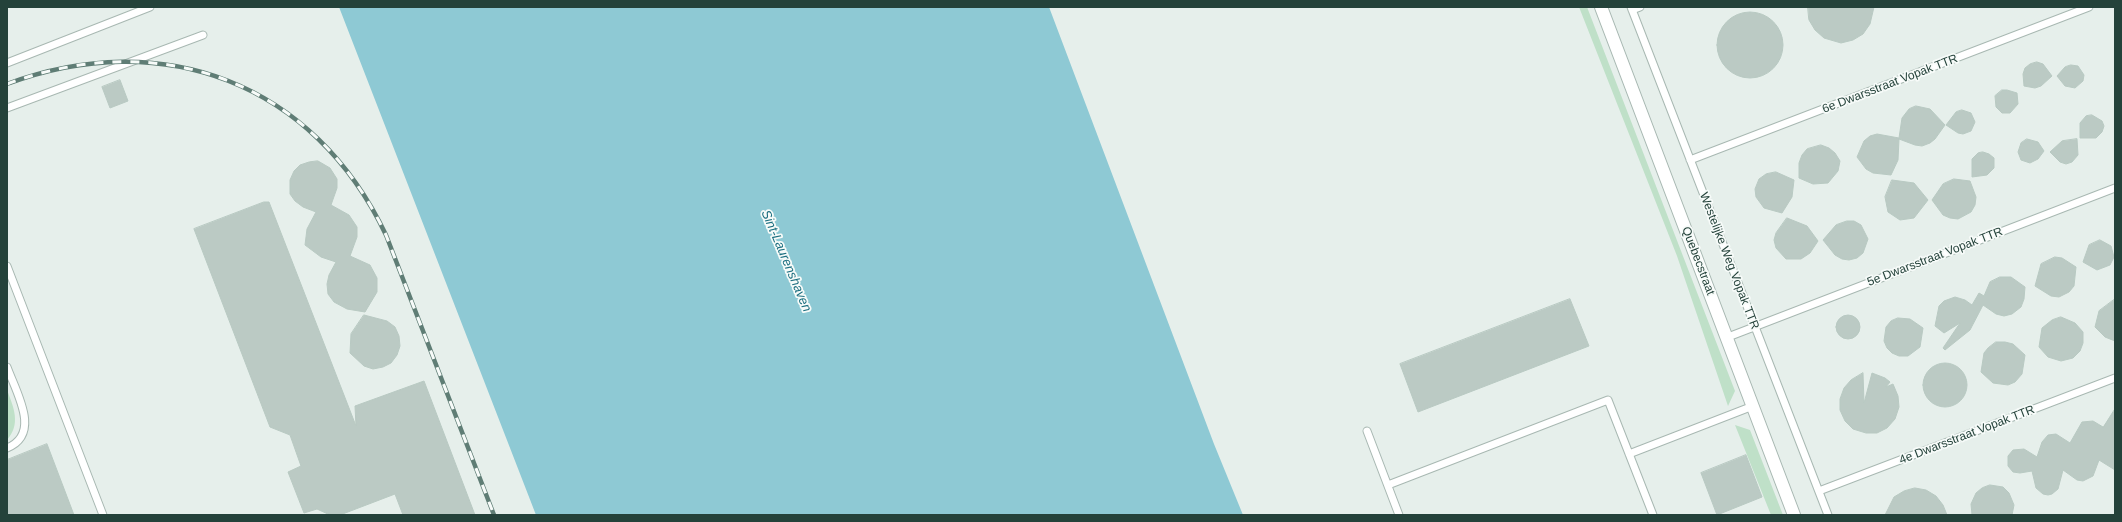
<!DOCTYPE html>
<style>
body{margin:0}
#map{position:relative;width:2122px;height:522px;overflow:hidden;background:#e6efeb;font-family:Helvetica,sans-serif}
canvas{display:block}
.frame{position:absolute;inset:0;border:8px solid #24423a;pointer-events:none}
</style>
<div id="map">
<canvas width="2122" height="522"></canvas>
<div class="frame"></div>
</div>
<script>
const c = document.querySelector('canvas').getContext('2d');
c.lineJoin = 'round';
function fill(path, color) { c.fillStyle = color; c.fill(path, 'evenodd'); }
function strokePath(path, color, width, dash) { c.strokeStyle = color; c.lineWidth = width; c.lineCap = dash ? 'butt' : 'round'; c.setLineDash(dash || []); c.stroke(path); }
function label(font, color, halo, rows, align = 'center') {
  c.font = font + ' Helvetica,sans-serif'; c.lineWidth = 3.5; c.setLineDash([]); c.textBaseline = 'middle'; c.strokeStyle = halo; c.fillStyle = color; for (const [text, x, y, turn = 0] of rows) {
    c.save(); c.translate(x, y); c.rotate((+turn || 0) * Math.PI / 180); c.textAlign = isNaN(turn) ? turn : align; if (halo) c.strokeText(text, 0, 0); c.fillText(text, 0, 0); c.restore();
  }
}
fill(new Path2D(`
 M1579 7H1587L1735 391 1728 406 1677 256Z
 M7 390C14 408 21 424 7 440Z
 M1735 425 1750 430 1783 515H1771Z`), '#bfe0c8');
fill(new Path2D(`
 M339 7H1049L1214 444 1243 515H536Z`), '#8ec9d4');
const building = new Path2D(`
 M1808 7H1874L1870 24 1863 34 1853 40 1841 43 1824 38 1815 30 1809 20Z
 M1717 45a33 33 0 1 1 66 0a33 33 0 1 1-66 0Z
 M2037 62 2043 64 2052 76 2041 86 2035 88 2024 86 2023 74 2025 68 2030 64Z
 M2071 65 2078 66 2084 75 2083 81 2075 88 2065 86 2057 76 2065 67Z
 M120 80 128 101 110 108 102 87Z
 M2002 90H2007L2017 93 2018 104 2010 113H2002L1996 107 1995 96Z
 M1916 106 1930 109 1945 125 1935 139 1930 143 1922 146 1915 145 1899 139 1898 160 1891 175 1873 173 1866 169 1857 157 1864 141 1870 136 1877 134 1899 138 1902 118 1909 109Z
 M1962 110 1971 113 1975 122 1971 131 1963 134 1958 133 1946 125 1956 112Z
 M2092 115 2102 121 2104 126 2102 132 2096 138H2080V123L2086 116Z
 M2027 139 2038 142 2044 151 2038 159 2030 163 2021 160 2018 152 2021 143Z
 M2077 139 2078 155 2072 162 2066 164 2060 162 2050 152 2062 141Z
 M1821 145 1829 148 1835 153 1840 161 1838 171 1828 183 1813 184 1799 178V163L1802 155 1807 149Z
 M1983 152 1989 154 1994 158V168L1987 175 1972 177V159L1978 153Z
 M318 161 330 168 337 179V188L331 205 349 215 357 227V237L350 256 370 265 377 278V292L365 312 347 309 334 302 328 294 327 284 329 275 336 262 321 257 305 245 307 229 316 212 303 207 295 201 290 194V180L294 171 300 165 309 162Z
 M1776 172 1794 180 1792 197 1782 213 1764 208 1756 197 1755 189 1759 179 1766 174Z
 M1954 179 1970 181 1976 197 1975 205 1971 212 1958 219 1950 218 1943 215 1932 200 1943 184Z
 M1892 180 1914 183 1928 200 1914 218 1900 220 1888 212 1885 197Z
 M264 202H269L356 426 355 406 424 381 475 515H403L395 494 340 515H330L317 509 304 513 288 472 301 466 290 435 270 427 194 229Z
 M1787 218 1807 226 1818 241 1810 253 1801 259H1786L1776 248 1774 240 1776 233Z
 M1847 221H1854L1861 225 1868 239 1863 253 1857 258 1849 260 1842 259 1835 255 1823 240 1836 225Z
 M2100 240 2111 246 2114 257 2110 265 2097 270 2083 262 2089 245Z
 M2055 257 2062 258 2076 267 2074 286 2069 292 2059 297 2051 296 2035 286 2041 264Z
 M2000 277H2011L2025 287 2024 299 2021 307 2012 314 2004 316 1996 314 1983 305 1970 330 1945 350 1943 348 1960 323 1944 333 1935 326 1939 306 1944 301 1955 297 1965 300 1972 305 1979 293 1984 296 1990 282Z
 M1570 299 1589 346 1418 412 1400 364Z
 M2115 299V341L2105 337 2095 327 2099 311Z
 M364 315 387 321 395 327 399 336 400 346 397 355 391 363 383 367 373 369 364 366 350 353 351 334Z
 M1836 327a12 12 0 1 1 24 0a12 12 0 1 1-24 0Z
 M2061 317 2075 323 2083 332V343L2080 351 2073 358 2061 361 2048 357 2039 347 2042 328 2052 320Z
 M1898 318 1910 319 1923 328 1920 347 1908 356H1899L1892 353 1887 348 1884 341 1886 327 1891 321Z
 M1996 342H2005L2013 344 2025 355 2022 374 2015 382 2008 385 1993 383 1981 372 1984 353 1988 348Z
 M1923 385a22 22 0 1 1 44 0a22 22 0 1 1-44 0Z
 M1863 373 1864 403 1872 373 1885 378 1890 382 1886 387 1893 384 1898 396 1899 407 1895 419 1887 428 1877 433H1866L1853 429 1845 421 1840 410V399L1844 388 1851 380Z
 M2115 409V470L2099 460 2093 476 2083 481 2077 480 2063 470 2058 489 2052 494 2048 495 2043 494 2036 488 2032 471 2020 473 2013 472 2008 466V456L2013 450 2024 449 2037 457 2042 442 2048 435 2056 434 2070 443 2082 422 2093 421 2103 427Z
 M47 444 74 515H7V460Z
 M1746 455 1762 497 1717 515 1701 473Z
 M1990 485 2003 487 2009 493 2014 505 2012 515H1972L1971 504 1976 493 1982 488Z
 M1915 488 1926 490 1936 496 1943 505 1947 515H1885L1894 497 1904 491Z`);
fill(building, '#bbcac4');
strokePath(building, '#b8c9c2', 1);
const service = new Path2D(`
 M1631 7 1828 515
 M1632 10 1640 7
 M7 63 150 7
 M7 108 203 35
 M1690 160 2089 7
 M7 266 103 515
 M1728 337 2115 188
 M7 367C16 392 42 434 7 448
 M1367 431 1399 515
 M1629 454 1753 406
 M1388 485 1608 400 1653 515
 M1819 491 2115 378`);
const minor = new Path2D(`
 M1601 7 1794 515`);
strokePath(service, '#a8b8b2', 9);
strokePath(minor, '#a8b8b2', 14);
strokePath(service, '#fff', 7);
strokePath(minor, '#fff', 12);
const rail = new Path2D(`
 M7 84C163 26 314 83 386 235L494 515`);
strokePath(rail, '#5f7d75', 4.5);
strokePath(rail, '#f7fbf9', 3, [9]);
label('12px', '#24423a', '#f7fbf9', [
 ["6e Dwarsstraat Vopak TTR",1890,84,-21],
 ["5e Dwarsstraat Vopak TTR",1935,257,-21],
 ["Quebecstraat",1698,261,69],
 ["Westelijke Weg Vopak TTR",1729,261,69],
 ["4e Dwarsstraat Vopak TTR",1967,435,-21]
]);
label('italic 13px', '#1c6f80', '#f7fbf9', [
 ["Sint-Laurenshaven",786,261,67]
]);
</script>
